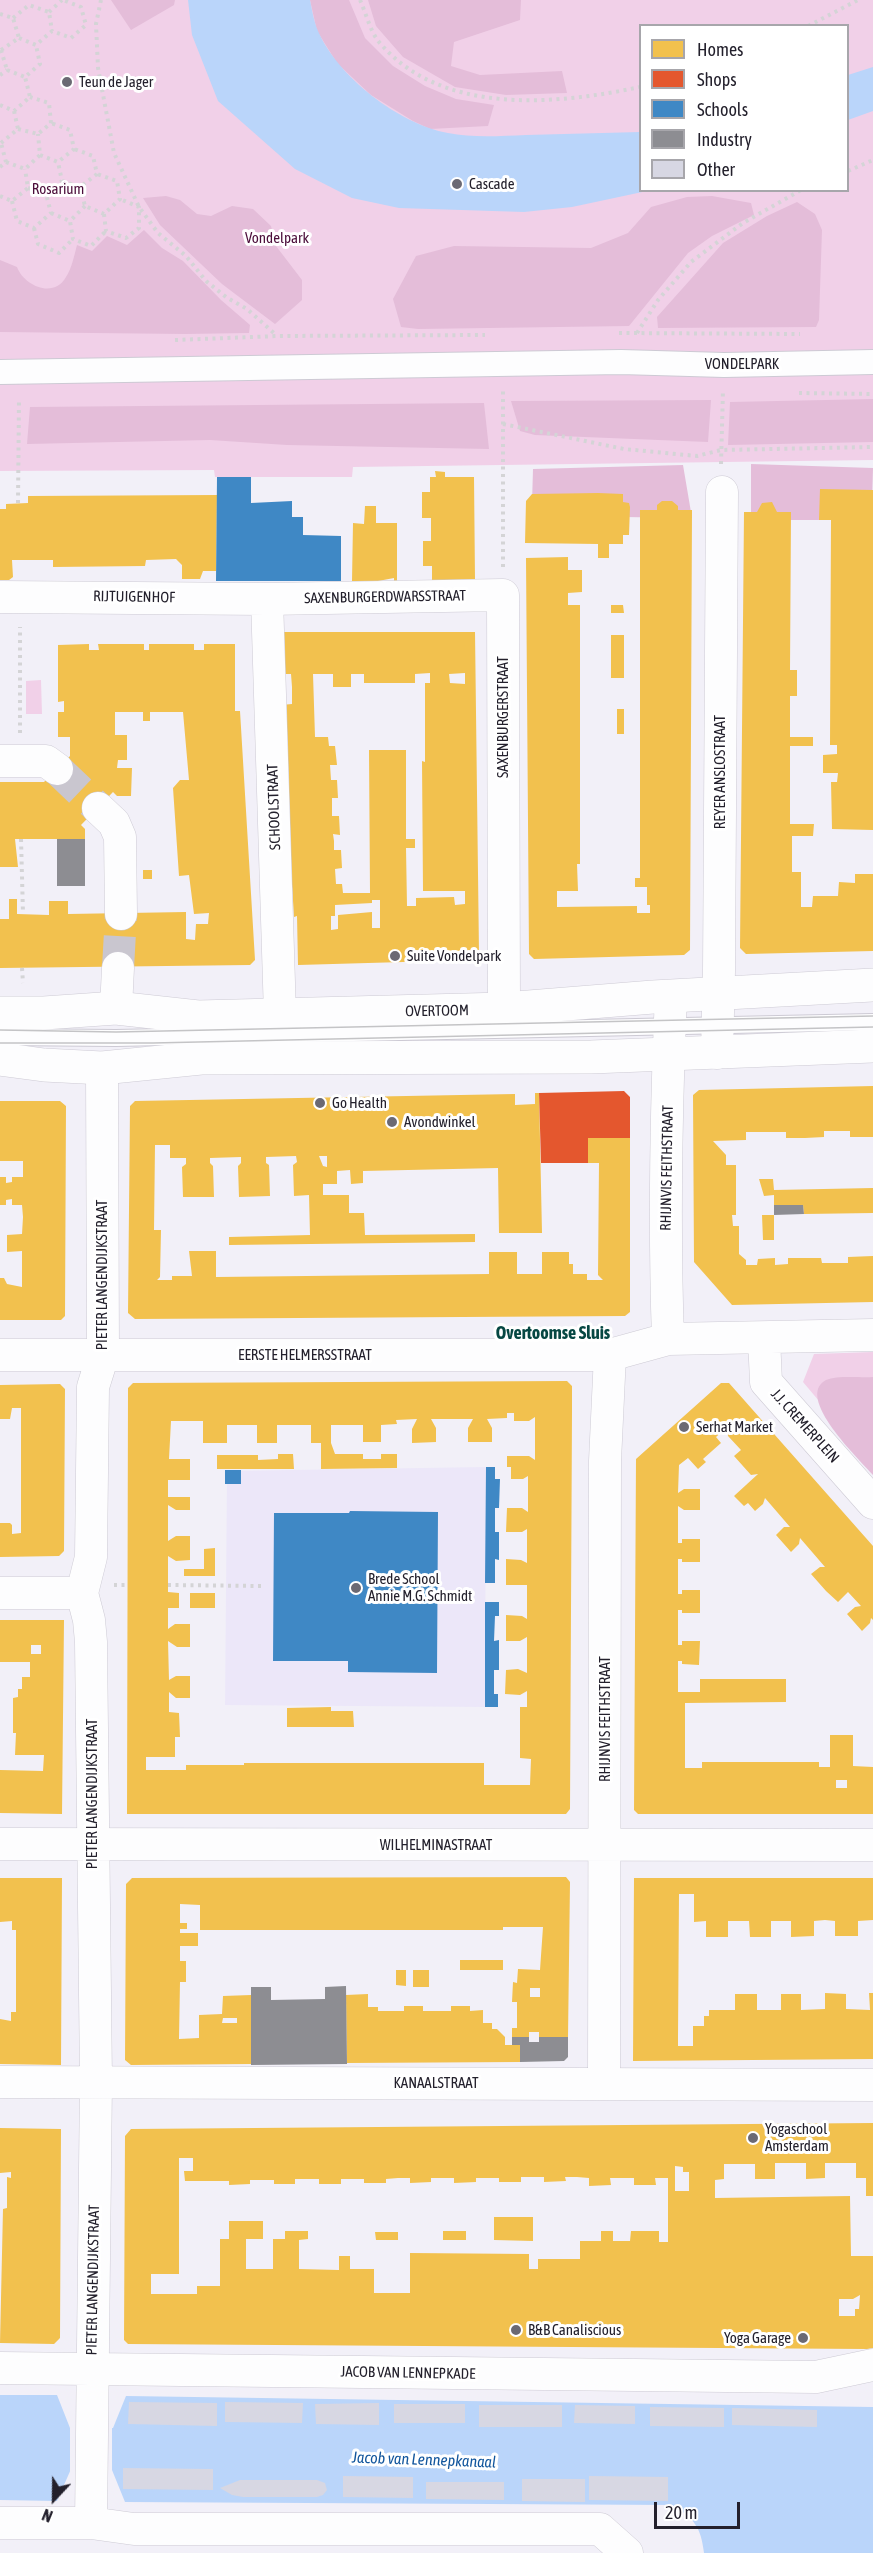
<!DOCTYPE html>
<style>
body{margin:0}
#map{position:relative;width:873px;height:2553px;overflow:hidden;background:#f2f0f8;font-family:"Asap Condensed",sans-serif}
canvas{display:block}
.legend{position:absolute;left:639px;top:24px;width:210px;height:168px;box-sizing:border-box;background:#fff;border:2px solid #a7a6ab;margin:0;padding:8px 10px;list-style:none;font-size:18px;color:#23202c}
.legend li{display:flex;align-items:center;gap:12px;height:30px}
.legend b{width:30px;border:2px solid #a7a6ab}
.north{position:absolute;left:24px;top:2469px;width:60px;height:60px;-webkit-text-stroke:4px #fff;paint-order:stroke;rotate:202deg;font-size:16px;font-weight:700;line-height:24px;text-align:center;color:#23202c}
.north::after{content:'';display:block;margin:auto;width:21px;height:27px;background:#23202c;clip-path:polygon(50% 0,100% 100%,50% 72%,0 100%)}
.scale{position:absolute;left:654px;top:2502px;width:86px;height:27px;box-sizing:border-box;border:3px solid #23202c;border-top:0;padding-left:8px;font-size:18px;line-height:21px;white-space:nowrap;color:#23202c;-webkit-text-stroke:4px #fff;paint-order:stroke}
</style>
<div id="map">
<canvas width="873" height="2553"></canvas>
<ul class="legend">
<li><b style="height:16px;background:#f2c14e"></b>Homes</li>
<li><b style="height:16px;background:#e4572e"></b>Shops</li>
<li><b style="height:16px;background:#3f88c5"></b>Schools</li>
<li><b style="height:16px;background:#8d8d92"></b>Industry</li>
<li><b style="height:16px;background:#d7d7e3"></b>Other</li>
</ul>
<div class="north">N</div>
<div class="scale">20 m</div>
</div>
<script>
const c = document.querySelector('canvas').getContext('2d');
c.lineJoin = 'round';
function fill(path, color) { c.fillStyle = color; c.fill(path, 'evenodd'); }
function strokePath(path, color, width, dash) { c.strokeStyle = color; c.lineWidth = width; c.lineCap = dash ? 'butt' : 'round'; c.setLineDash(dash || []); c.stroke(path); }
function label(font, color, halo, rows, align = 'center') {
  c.font = font + ' "Asap Condensed",sans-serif'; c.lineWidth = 6; c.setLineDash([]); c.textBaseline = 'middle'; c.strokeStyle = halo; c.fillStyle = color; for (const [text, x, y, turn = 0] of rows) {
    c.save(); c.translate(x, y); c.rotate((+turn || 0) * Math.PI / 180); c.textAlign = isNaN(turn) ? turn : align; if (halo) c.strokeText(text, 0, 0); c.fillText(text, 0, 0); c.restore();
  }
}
fill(new Path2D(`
 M486 1467 485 1707 225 1705 227 1471Z`), '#ece7f9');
fill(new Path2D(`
 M0 0H873V460L353 467 352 477H215L214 470 0 471ZM640 26H848V190H640Z
 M41 680 42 714H26V681Z
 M873 1352V1465L803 1382 814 1354Z`), '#f1d0e8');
fill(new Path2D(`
 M111 0H175L174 5 131 30Z
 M310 0H349L365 38 393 66 425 86 456 99 494 105 488 126 430 129 413 121 371 95 337 63 317 31Z
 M368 0H521L520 20 454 42 451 66 480 75 562 71 567 93 506 95 455 87 403 57 376 26Z
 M166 196 180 200 197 214 211 216 232 206 253 209 271 226 276 246 302 280V300L275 324 222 284 160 225 143 198Z
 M712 196 751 203 754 215 712 236 688 253 629 326 418 329 401 327 393 299 416 256 454 246 591 248 628 233 651 207 687 197Z
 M797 202 815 214 822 230 819 320 816 327 658 328 657 317 723 243 767 216Z
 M144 230 162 248 183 261 221 300 250 325 249 333 185 334 0 332V260L17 267C24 286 54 299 66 277 72 268 74 256 77 245L92 251 107 236 127 245Z
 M873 399V442L728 445 730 402Z
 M711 400 708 442 535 435 520 431 511 401Z
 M484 403 489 449 287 445 210 440 27 444 30 407Z
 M751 464 873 468 872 503 825 520H751Z
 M683 465 692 518 623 517 532 503 533 469Z
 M873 1377V1475C859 1459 794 1397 826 1380 838 1375 860 1378 873 1377Z`), '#e4bdd9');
fill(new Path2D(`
 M188 0H310C312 10 314 22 318 31 338 77 399 124 448 133 472 138 500 136 526 135 564 134 602 133 640 132V190L647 191 572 207 524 212 399 208 352 198 295 169 218 101 192 35Z
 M873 67V111L848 120V75Z
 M0 2395H57L70 2428H113L126 2396 873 2407V2553H704C701 2527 694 2518 672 2505L125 2502 112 2470 71 2469 57 2501 0 2500Z`), '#bad5fa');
fill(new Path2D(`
 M70 2425H112V2472H70Z`), '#f2f0f8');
fill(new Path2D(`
 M435 471 445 472V477H474L475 580 432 581V566H423V541H431V518H422V492H430V477H436Z
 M820 489 873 490V830L832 829 831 782H837L838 773H823V755L837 754V745H830L831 520H819Z
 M598 493 623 494V502L629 503 630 507 629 535H623V544H609V558H598V544L525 543 526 501 532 494Z
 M217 495 216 571H203L200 579H182V565L176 559 146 560 145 566 53 567V560H12L13 577 9 580H0V509H6V504L28 503V496Z
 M662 501H672L678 506V510H692L690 950 684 955 534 959 529 954 526 558 568 557V570H582V592L568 593V605H580V864H577L578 891H557V907L637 906V913H650V905H647V887H635V878H640V510H657V505Z
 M772 502 777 512H791L790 670H797V696H790V737H813V746H790V824H814L813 836H792V872H801V907H812L813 896H838L839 882 855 883V874H873V951L746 954 740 948 744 512H757L762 503Z
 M365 506H376V523H397V581H394V578L378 581H352L353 523 364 524Z
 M611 605H623L624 613H611Z
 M280 632H475L479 954 473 960 298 965 297 916 294 917 281 705 292 704V687L291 674H280ZM430 673V683H425V762L422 761 423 891H465V904L455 905 454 897 416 898V906H407L406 848H415V839H406V750H369L370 893H343L342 884H336L335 869 342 868 341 850H334V841L333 834 340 835 339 816H332V798H338L337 780H331L330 765H337L335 746H329L328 737H315L313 674H333V687H351V674H364V683H415V674ZM465 673V684L450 683 449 674ZM372 900H380V928H372V912L338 915V929L331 930V916H335V905L372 903Z
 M611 635H624V678H611Z
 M89 644V650H99L98 644H144V650H149V644H194V650H204V644H235V711H240L255 960 250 965 0 968V919H9V899H17V914L49 915V901H68V914L186 912V939L195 940 196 924H208L209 913 194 914 189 875 179 876 173 788 180 780H189L183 712H150V721H143V712H115V735H127V760H118L117 768H132L131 796H117L113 792 81 825 85 829V839H15L18 867H0V782H44L70 756V737H58V712H64V701L58 702V645Z
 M617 709H624V734H617Z
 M143 870H152V879H143Z
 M873 1086V1137H850V1131H824V1137L805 1138H786V1132H746V1140L713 1141 726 1155V1165H736V1215H732L733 1226H739V1254L746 1260V1265H757L758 1259 775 1258V1265L788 1264V1258H821L822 1263H848V1257L873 1256V1302L732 1305 694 1262 693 1095 699 1090Z
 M535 1093H539L542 1233H499L498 1168 363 1171V1183L351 1184 350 1170 337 1171V1184H323V1195H349V1213H364L365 1235 475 1234V1242L229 1245V1237L310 1235 309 1195 294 1196 293 1165 297 1162 296 1156 266 1157V1163L269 1165 270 1196 239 1197 238 1166 241 1163V1157L210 1158V1163L213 1166 214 1197H183L182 1167 186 1164V1158H170V1145H155L154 1230H161L160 1277 157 1280H172V1276H192L189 1251H216V1277L489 1274V1252H517V1274H542V1252H569V1264H573V1274H587V1280H603L598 1275 599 1163H588V1138H630V1312L625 1316 135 1319 128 1313 130 1106 135 1101 515 1094V1105L535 1104ZM319 1156H327V1167L323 1166Z
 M0 1101H60L66 1106 65 1316 61 1320H0V1278H4L7 1284 22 1287V1251L7 1252V1235L22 1234 23 1217 22 1205H12V1199L6 1200V1205H0V1177H6V1183L12 1182V1177H23V1161H0Z
 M759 1179H773L774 1190 873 1188V1213L804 1214 803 1205H774V1195L764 1196Z
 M762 1215H774V1240H763Z
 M567 1381 572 1386V1411L570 1809 566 1814H127L128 1388 133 1383ZM507 1413H514V1421H529L535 1417V1460L529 1456H507V1467H511V1479H523L528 1476V1512L522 1508H507L506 1532H522L527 1529V1563L521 1560 506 1559V1585H527V1619L522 1616 506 1615V1641H520L527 1637V1673L518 1669 506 1670 505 1694 520 1695 527 1691V1707H520V1758L531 1759 530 1785H484V1763H244V1765H186V1770H146V1757H175V1737H180L179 1713 169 1712V1692L176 1698H190V1676H176L169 1680 168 1641 177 1647H190V1624H175L168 1629V1608H179V1593L168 1592V1556L176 1561 190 1560V1536H176L168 1541V1505L176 1510H190V1497H168V1480H190V1459H169L171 1421H203V1443H227V1425H257V1443H277V1425H311V1443H321V1469L397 1468V1454H381V1459H363V1454H335L331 1443V1425H363V1442H381V1425L397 1424 396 1420 417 1419 412 1429V1443L436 1442V1428L431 1419H473L468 1428V1442H492V1428L487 1419 507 1418Z
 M721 1383H729L873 1546V1620L871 1618 870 1623 862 1631 847 1614 855 1607 861 1606 848 1592 838 1602 826 1591 811 1574 820 1567H825L800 1538 799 1544 791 1552 776 1535 784 1527H790L765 1498 763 1504 755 1511 748 1503 744 1506 734 1496 758 1474 751 1475 734 1456 741 1450 728 1436 727 1427 716 1437 721 1443 703 1459 706 1462 698 1469 688 1458 679 1465 678 1493 684 1489H700V1510H684L678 1506V1543H682V1539H700V1562H682V1559H678V1594H682V1590H700V1613H682V1610H678V1645H682V1641H700L699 1665 682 1664V1661H678V1692H700V1679H786V1702L685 1703V1768H702V1762H819V1767H830V1735H853V1766L873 1767V1814H638L634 1810 636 1459ZM836 1780H847V1788H836Z
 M60 1384 65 1389 64 1551 59 1556 0 1557V1523H10L12 1525V1534L21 1533V1408H12L10 1419H0V1385Z
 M278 1454H293L294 1469H217V1455H258V1460L278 1459Z
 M215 1548V1576H184V1569H204V1549Z
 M190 1593H215V1608H190Z
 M0 1620H64L62 1814 0 1813V1770L43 1771 44 1755H15L16 1733H13V1698L18 1697V1689H22V1677H30V1662H0ZM31 1645H41V1654H31Z
 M331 1707V1711H353L354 1727H287V1708Z
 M566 1877 570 1882 568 2037H539V2032H529V2037H512V2028H517V2002H512L513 1982 517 1983 518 1969 540 1970 543 1927H503V1930H200V1905L180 1904V1923H187V1929H180V1933H198V1946H180V1961H186V1982H180L179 2039 199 2038V2015L222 2014 223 1996 251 1995V2064L131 2065 125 2060 126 1884 132 1878ZM530 1988H540V1997H530ZM223 2018H237V2023H222Z
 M0 1878H62L61 2065 0 2064V2019L11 2021V2012H16V1930H12V1921L0 1922Z
 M634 1878H873V1920L858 1921V1936H835V1921L825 1920 814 1921V1936L791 1937V1921H771V1937H750L749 1921H728V1937H706V1921L694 1922V1894H679L678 2037V2046H693V2026H704V2016H709V2010H735V1994H757V2010H781V1994H801V2010L825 2009V1993L846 1994V2009L870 2010 869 1993H873V2059L633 2061Z
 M460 1960H503V1970H460Z
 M396 1970H406V1986L396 1985Z
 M413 1970H429V1987H413Z
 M368 1994V2007H378V2011H404V2006H423V2011H451V2006H470V2011L483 2010V2023H492V2029H497L505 2037V2045H520V2062L347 2063 346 1995Z
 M873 2123V2196H866V2178H856V2163H825V2178L806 2179V2163H775V2179H755V2164H724V2179L715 2180V2198L850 2196 851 2256H873V2348L867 2349 128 2344 124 2340 125 2136 131 2129ZM179 2158H193V2171H184L185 2181H229V2185L250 2184V2180H274V2184H295V2179H319V2184H341V2179H364V2183H386V2179L398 2178H410V2183L431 2182V2178H454V2183L476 2182V2178H499V2182H521V2177H544V2182L566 2181 565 2177H577L589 2178V2186L611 2185 610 2178H634V2185H656L655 2178H668V2242H659V2231H631L630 2241H613V2231H601V2241H580V2259H538V2269H529V2254L410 2253V2293H374V2269H350V2256H339V2270L299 2269V2240L308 2239V2231H285V2239H273V2269H246V2239H263V2221H229V2239H220V2286H197V2294H151V2274H179ZM675 2166 683 2167V2172H689V2191H675ZM860 2295 859 2309H855V2316H839V2299H853Z
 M0 2128 61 2129 60 2338 54 2344 0 2343 3 2209 7 2208V2177L11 2178V2172L0 2173Z
 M494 2217H533V2241L494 2240Z
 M443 2231H466V2240H443Z
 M375 2232H398V2240H376Z`), '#f2c14e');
fill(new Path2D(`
 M624 1091 630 1097V1138H588V1163H541L539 1093Z`), '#e4572e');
fill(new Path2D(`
 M217 477H251V503L292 501V517H303V535L341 536V581H216Z
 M486 1467H495V1479H500L499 1508H495V1532H499V1560L495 1559V1583H485Z
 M225 1470H241V1484H225Z
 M350 1511 438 1512 437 1673 348 1672V1661H273L274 1513H349Z
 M485 1602H499V1616H495L494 1641 499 1640V1670H494V1694H498V1707H485Z`), '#3f88c5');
fill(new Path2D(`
 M57 839H85V886H57Z
 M774 1205H803L804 1214 774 1215Z
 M346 1986 347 2064 251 2065V1987H271V2000L325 1999V1987Z
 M512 2037H529V2042H539V2037H568V2057L564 2061 520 2062V2045H512Z`), '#8d8d92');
fill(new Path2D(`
 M129 2402 217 2403V2426L128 2424Z
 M225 2402 303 2403 302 2423 225 2422Z
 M379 2403V2425L316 2424 315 2404Z
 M394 2404H465V2423H394Z
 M479 2405H562V2427H479Z
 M575 2405 635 2406V2424L574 2423Z
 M650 2407 724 2408V2427L650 2426Z
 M732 2408 817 2410V2427L732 2425Z
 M123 2468 213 2469V2490L123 2489Z
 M343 2476 413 2477V2498L343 2497Z
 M589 2476 668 2477V2501L589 2500Z
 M522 2479H585V2502L522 2501Z
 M240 2480H317L325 2483 327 2490 323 2495 317 2497H243L232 2495 220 2488Z
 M426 2482H504V2500L426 2499Z`), '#d7d7e3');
strokePath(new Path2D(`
 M57 769 98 808
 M118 968 121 914`), '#c9c6cf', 32, [32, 16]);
const service = new Path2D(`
 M0 1037 116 1038 873 1022`);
const pedestrian = new Path2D(`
 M0 372 621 362 724 365 873 362`);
const minor = new Path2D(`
 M0 597 267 599 503 595 504 1009
 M267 599 280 1015
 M0 761H46L57 769
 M98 808 114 823 120 837 121 914
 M116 1008 118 968
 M717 1053 719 971 722 492
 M764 1338 766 1382 873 1503
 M668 1339C664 1225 666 1110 671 996
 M0 1355H610L668 1339 873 1335
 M0 1593H82
 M0 1844 873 1845
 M0 2082 873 2085
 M604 2084 605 1461 610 1355
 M0 2368 816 2377 873 2365
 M0 2523H91L134 2529H600L627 2553
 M91 2523 96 2081 91 1642 89 1620 82 1593 91 1557 93 1387 103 1355 102 1068`);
const secondary = new Path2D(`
 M0 1013H44L116 1008 198 1017 504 1009 653 997 873 985
 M0 1059 44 1065 102 1068 201 1058 591 1057 873 1046`);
strokePath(service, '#cdcad4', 18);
strokePath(pedestrian, '#cdcad4', 26);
strokePath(minor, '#cdcad4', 33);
strokePath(secondary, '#cdcad4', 34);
strokePath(new Path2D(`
 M101 0 96 24 98 68 114 153 139 207 158 233 186 256 206 281 226 297 247 309 276 335
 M360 0C366 13 370 31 379 42 441 116 555 105 640 87
 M49 12 62 0
 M0 14 13 18 19 38
 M13 18 29 5 49 12 52 31
 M808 26 858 0
 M19 38 36 45 52 31 71 38 86 25 81 7 63 0
 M1 50 19 38
 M1 50 7 70
 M7 70 25 77
 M0 75 7 70
 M0 105 14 111 30 97 25 77 40 64 36 45
 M18 129 38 134 51 123 49 103 30 97
 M1 143 18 129 14 111
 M40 155 58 162 74 149 70 130 51 123
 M6 162 25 169 40 155 38 134
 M0 167 6 162 1 143
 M848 171 873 160
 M62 181 80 187 97 174 93 156 74 149
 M80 187 85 206 104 214 120 199 117 181 97 174
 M28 188 46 194 62 181 58 162
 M0 196 12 201 28 188 25 169
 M12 201 17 221 34 228 51 213 46 194
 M85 206 70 221 73 239 91 246 106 231
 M51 213 70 221
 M104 214 106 231 126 238 139 228V207L120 199
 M34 228 38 244 59 253 73 239
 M619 333 800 334
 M637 333 658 300 691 262 743 223 801 190
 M175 340 278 336 485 335
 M799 393 873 394
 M503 424 624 449 697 456 721 450 873 447
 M721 464 723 390
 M18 503 19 398
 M503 567V388
 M20 733V627
 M21 839 23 914
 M22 968 23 983
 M114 1585H128
 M168 1585 262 1586`), '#d4d4d6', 4, [3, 4.5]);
strokePath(service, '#fdfdfe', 16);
strokePath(pedestrian, '#fdfdfe', 24);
strokePath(minor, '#fdfdfe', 32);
strokePath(secondary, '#fdfdfe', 33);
strokePath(new Path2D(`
 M0 1030 116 1032 873 1016
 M0 1043H153L873 1027`), '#c4c4c6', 1.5);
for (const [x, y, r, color] of [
 [67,82,6,"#6b6973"],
 [457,184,6,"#6b6973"],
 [395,956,6,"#6b6973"],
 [320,1103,6,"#6b6973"],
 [392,1122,6,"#6b6973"],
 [684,1427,6,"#6b6973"],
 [356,1588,6,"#6b6973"],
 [753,2138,6,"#6b6973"],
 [516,2330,6,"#6b6973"],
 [803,2338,6,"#6b6973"]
]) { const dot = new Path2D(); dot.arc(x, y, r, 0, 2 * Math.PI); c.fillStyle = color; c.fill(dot); strokePath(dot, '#fff', 2); }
label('15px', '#23202c', '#fff', [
 ["Teun de Jager",79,82],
 ["Cascade",469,184],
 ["Suite Vondelpark",407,956],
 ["Go Health",332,1103],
 ["Avondwinkel",404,1122],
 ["Serhat Market",696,1427],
 ["Brede School",368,1579],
 ["Annie M.G. Schmidt",368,1596],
 ["Yogaschool",765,2129],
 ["Amsterdam",765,2146],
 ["B&B Canaliscious",528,2330],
 ["Yoga Garage",791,2338,"right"]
], 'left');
label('15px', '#4b0d3a', '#fff', [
 ["Rosarium",58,189],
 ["Vondelpark",277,238]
]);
label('15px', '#23202c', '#fff', [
 ["VONDELPARK",742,364],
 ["RIJTUIGENHOF",134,597,1],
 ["SAXENBURGERDWARSSTRAAT",385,597,-1],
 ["SAXENBURGERSTRAAT",503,717,-90],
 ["REYER ANSLOSTRAAT",720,772,-90],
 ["SCHOOLSTRAAT",274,807,-92],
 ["OVERTOOM",437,1011,-1],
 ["RHIJNVIS FEITHSTRAAT",667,1168,-89],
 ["PIETER LANGENDIJKSTRAAT",102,1275,-90],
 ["EERSTE HELMERSSTRAAT",305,1355],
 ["J.J. CREMERPLEIN",805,1426,48],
 ["RHIJNVIS FEITHSTRAAT",605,1719,-90],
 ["PIETER LANGENDIJKSTRAAT",92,1794,-90],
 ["WILHELMINASTRAAT",436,1845],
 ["KANAALSTRAAT",436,2083],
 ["PIETER LANGENDIJKSTRAAT",93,2280,-89],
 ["JACOB VAN LENNEPKADE",408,2373,1]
]);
label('italic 16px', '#12569d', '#fff', [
 ["Jacob van Lennepkanaal",424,2460,2]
]);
label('bold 18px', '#064743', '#fff', [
 ["Overtoomse Sluis",553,1333]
]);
</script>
